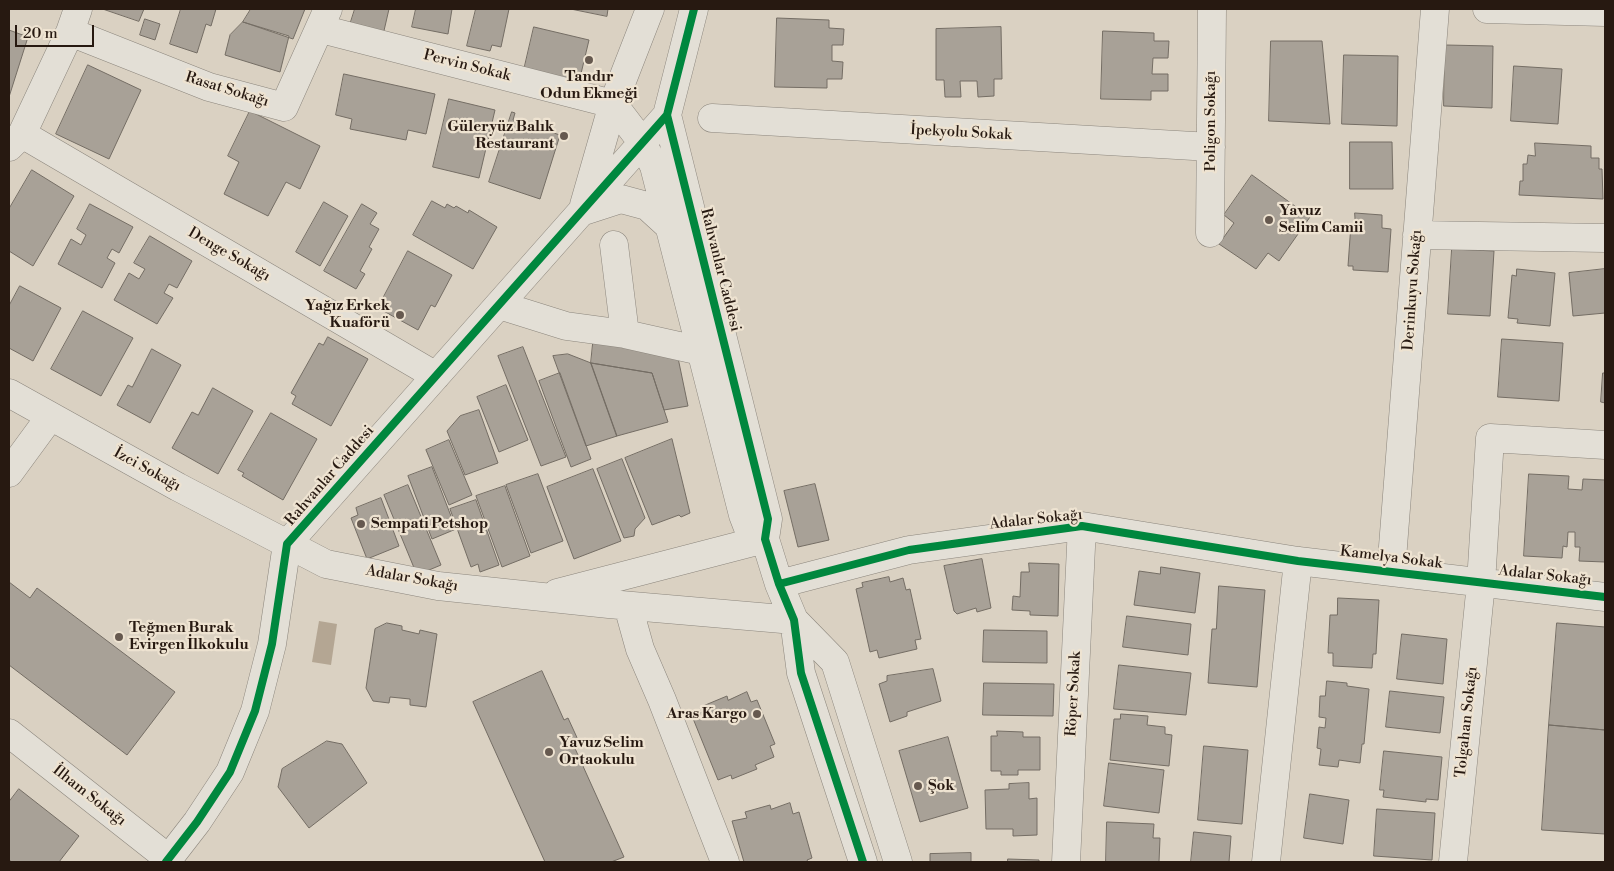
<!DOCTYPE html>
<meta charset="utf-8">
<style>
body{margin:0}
#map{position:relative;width:1614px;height:871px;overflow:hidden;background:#dad1c2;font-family:"Libre Bodoni",serif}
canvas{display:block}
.frame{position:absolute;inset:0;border:10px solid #271911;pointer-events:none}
.scale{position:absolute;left:15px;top:25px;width:79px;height:22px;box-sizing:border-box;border:2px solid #271911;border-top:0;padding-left:6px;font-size:15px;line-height:18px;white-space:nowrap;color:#271911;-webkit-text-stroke:4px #eee3d1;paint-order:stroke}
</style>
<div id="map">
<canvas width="1614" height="871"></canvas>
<div class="frame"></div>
<div class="scale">20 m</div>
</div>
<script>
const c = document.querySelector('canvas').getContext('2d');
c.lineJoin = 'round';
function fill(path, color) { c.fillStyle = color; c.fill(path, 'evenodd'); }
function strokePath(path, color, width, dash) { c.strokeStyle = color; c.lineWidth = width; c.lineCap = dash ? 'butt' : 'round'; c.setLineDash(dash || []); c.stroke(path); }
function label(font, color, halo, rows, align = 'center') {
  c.font = font + ' "Libre Bodoni",serif'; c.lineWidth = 4.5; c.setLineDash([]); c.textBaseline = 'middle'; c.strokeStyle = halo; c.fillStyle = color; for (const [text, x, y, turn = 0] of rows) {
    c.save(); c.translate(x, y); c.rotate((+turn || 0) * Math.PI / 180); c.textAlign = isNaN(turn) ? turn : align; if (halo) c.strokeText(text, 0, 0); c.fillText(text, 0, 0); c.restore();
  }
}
fill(new Path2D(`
 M319 621 337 624 331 665 312 662Z`), '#b4a693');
const building = new Path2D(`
 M103 9H144L139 21Z
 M181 9H216L211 26 206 24 197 53 170 44Z
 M251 9H305L293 39 243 22Z
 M355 9H389L383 35 349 28Z
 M416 9H452L448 34 412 27Z
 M476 9H509L501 47 492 45 490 51 467 46Z
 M571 9H608L607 16Z
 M777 18 829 20V28L844 29 843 45H832V61L843 62 842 79H827V88L775 87Z
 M145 19 160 24 155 40 140 35Z
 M243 22 289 36 280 72 225 55 230 35Z
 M534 27 589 40 579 82 524 70Z
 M1001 27 1002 79H994V96L978 97 977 81H960L961 97H945L944 80H936V29Z
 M9 30 28 37 9 97Z
 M1103 31 1154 33V41H1169L1168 58H1153L1152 74H1168V91H1151V100L1101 99Z
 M1271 41H1322L1330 124 1269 121Z
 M1445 45 1493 46 1492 108 1444 106Z
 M1344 55 1398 56 1397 126 1342 124Z
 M88 65 141 90 109 159 56 134Z
 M1514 66 1562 69 1558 124 1511 121Z
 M344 74 435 94 426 134 408 130 406 140 350 129 352 119 336 115Z
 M449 99 495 110 479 178 433 167Z
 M250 111 320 146 300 189 286 182 268 216 224 194 239 162 228 156Z
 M512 112 515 113 513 120 560 135 540 199 489 182Z
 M1350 142H1392L1393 189H1350Z
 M1535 143 1591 146V158H1599V169H1602L1603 199 1519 195 1520 181H1523V164H1527L1528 155 1535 156Z
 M32 170 74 196 33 266 9 251V209Z
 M1252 175 1310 217 1279 261 1268 253 1256 269 1219 244 1234 223 1224 215Z
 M432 201 445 208 447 204 454 208 456 206 468 213 469 210 497 227 473 269 413 235Z
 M324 202 348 216 320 266 296 252Z
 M90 204 133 227 119 253 112 249 107 258 115 263 102 288 58 264 71 239 81 245 86 235 77 229Z
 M362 204 377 213 370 224 379 229 369 247 372 249 360 271 365 274 356 289 324 271Z
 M1355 213 1382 215V228L1391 229 1388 272 1353 270V266H1348L1351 224H1355Z
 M150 236 192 261 177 288 169 284 164 293 173 298 157 324 114 300 129 273 139 279 145 269 134 263Z
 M1452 249 1494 251 1490 316 1448 314Z
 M408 251 452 275 435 307 431 305 418 330 378 308Z
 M1517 269 1555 273 1550 326 1517 323 1518 319 1508 318 1512 275 1516 276Z
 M1605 269V313L1573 316 1569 273Z
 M20 286 61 308 33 361 9 348V306Z
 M83 311 133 338 101 396 51 369Z
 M594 334 677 353 688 406 664 410 652 373 591 363Z
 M328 337 368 359 331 426 292 404 296 396 291 393 319 343 323 345Z
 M1502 339 1563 343 1559 401 1498 397Z
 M523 347 566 457 541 466 498 356Z
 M152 349 181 365 150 423 117 405 128 385 132 387Z
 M568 354 591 363 617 436 586 446 553 356Z
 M591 363 652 373 668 422 617 436Z
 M560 373 591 459 571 467 539 381Z
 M1603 373H1605V403L1601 402Z
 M506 385 528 440 499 452 477 397Z
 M213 388 253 411 218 474 172 448 192 412 198 415Z
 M479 410 498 463 465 475 447 431 460 416Z
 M271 413 317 439 283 500 242 476 244 473 238 470Z
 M672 439 690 513 681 517 679 515 652 525 625 458Z
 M449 440 472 495 449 505 426 450Z
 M622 459 645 518 635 529 634 536 624 538 597 469Z
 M432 467 456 529 432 539 408 476Z
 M593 469 621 541 574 559 547 487Z
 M538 474 563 541 531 553 506 485Z
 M1529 474 1569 476 1568 489 1582 490 1583 479 1605 480V562L1579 561 1580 547H1575V532H1568L1567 547 1563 546 1562 558 1524 556Z
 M815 484 829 540 798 547 784 491Z
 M408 485 441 565 417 575 384 495Z
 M505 486 530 556 502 567 476 496Z
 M381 498 399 546 367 559 351 518 358 515 356 508Z
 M476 500 499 565 480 572 478 564 471 567 450 509Z
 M982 559 991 608 977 612 976 608 957 614 954 611 944 566Z
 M1029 563 1059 564 1058 616 1030 615V611L1012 610 1013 596 1020 597 1021 572H1029Z
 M1161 567 1200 573 1195 613 1134 605 1139 571 1160 574Z
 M889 577 890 582 903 578 906 590 910 589 921 639 915 640 917 649 879 658 877 650 870 652 856 589 863 587 862 583Z
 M9 582 30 598 37 588 175 692 127 755 9 665Z
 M1219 586 1265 590 1257 687 1208 683 1212 629H1216Z
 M1338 598 1379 600 1376 654H1373L1372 668 1333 666V653H1328L1330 615H1337Z
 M1127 616 1191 624 1188 655 1123 647Z
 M387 623 402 626V630L419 634 420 630 437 634 426 707 410 705V699L390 697 389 703 373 701 366 688 375 629Z
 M1557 623 1605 627V730L1549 725Z
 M984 630 1047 631V663L983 662Z
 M1402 634 1447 639 1443 684 1397 679Z
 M1119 665 1191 673 1186 715 1114 709Z
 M933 669 941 701 907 712V716L890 722 879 684 887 681V676Z
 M542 671 564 720 568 718 579 742 573 744 624 857 611 862H545L473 702Z
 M1327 681 1347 683V686L1369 689 1364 744H1362L1360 763 1339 760 1338 767 1319 765 1321 749 1317 748 1319 727 1325 728 1326 718 1319 717 1320 696H1325Z
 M984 683 1054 684 1053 716 983 715Z
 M1390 691 1444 697 1440 733 1386 727Z
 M747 692 751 702 757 700 775 744 770 746 774 757 755 765 757 769 732 779 731 775 718 780 692 716 705 711 703 706 727 696 728 700Z
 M1121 714 1148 716 1147 725 1165 727V734L1172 735 1169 766 1110 760 1114 719H1120Z
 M1549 725 1605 730V834L1542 830Z
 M997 731 1023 732V737H1040V770H1018V775H1001V771H991V736H997Z
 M948 737 968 808 920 822 899 751Z
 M327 741 342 744 367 783 309 828 278 787 282 769Z
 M1204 746 1248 750 1242 824 1198 820Z
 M1384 751 1442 757 1438 800 1426 799V802L1383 797 1384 790H1380Z
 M1109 763 1164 770 1159 813 1104 806Z
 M1029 783V799L1037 798V835L1013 836V829H986L985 790 1009 789V784Z
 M19 789 79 836 59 862H12L9 860V802Z
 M1310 794 1349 800 1343 844 1304 838Z
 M790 803 793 814 799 812 812 858 807 860 808 862H744L732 821 747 818 745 812 770 805 771 809Z
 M1377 809 1435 813 1432 860 1374 856Z
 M1107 822 1154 824 1153 838H1160L1159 862H1106Z
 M1194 832 1231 836 1229 862H1191Z
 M971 853V862H930V854Z
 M1008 859 1039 860V862H1008Z`);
fill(building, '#a8a197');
strokePath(building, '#746d64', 1);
const minor = new Path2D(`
 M694 9 667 115 768 519 765 539 779 584 794 620 801 673 863 862
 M1487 9 1605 12
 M321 29 613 104
 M70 32 209 87 284 107 328 9
 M613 104 642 142 654 166 743 515 748 528 765 539
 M712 118 1211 147
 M22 134 436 376
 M9 147 22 134 70 32 78 9
 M584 205 613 104 650 9
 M584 211 621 199 647 206 670 227
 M1210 233 1212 9
 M1417 235 1605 238
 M614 245 625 334
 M499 305 566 326 625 334 701 351
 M9 393 178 487 326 564 438 586 609 604 794 620
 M9 473 50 417
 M1391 572 1435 9
 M779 584 909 550 1082 526 1298 561 1605 597
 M557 593 765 539
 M628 606 640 649 662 700 725 862
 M794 620 835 662 898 862
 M9 733 169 859
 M166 862 197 822 230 772 255 711 272 644 287 544 667 115
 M1066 862 1082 526
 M1266 862 1298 561
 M1453 862 1481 583 1490 438 1605 445`);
strokePath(minor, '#8c867d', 29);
strokePath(minor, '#e3dfd6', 28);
strokePath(new Path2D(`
 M694 9 667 115 768 519 765 539 779 584 794 620 801 673 863 862
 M779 584 909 550 1082 526 1298 561 1605 597
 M166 862 197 822 230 772 255 711 272 644 287 544 667 115`), '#00873e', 8);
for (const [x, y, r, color] of [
 [589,60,5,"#66594f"],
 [564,136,5,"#66594f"],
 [1269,220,5,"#66594f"],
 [400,315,5,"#66594f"],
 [361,524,5,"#66594f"],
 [119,637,5,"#66594f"],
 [757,714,5,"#66594f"],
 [549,752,5,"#66594f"],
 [918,786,5,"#66594f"]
]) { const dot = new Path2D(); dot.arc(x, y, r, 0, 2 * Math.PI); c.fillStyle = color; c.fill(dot); strokePath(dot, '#eee3d1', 2); }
label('15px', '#271911', '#eee3d1', [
 ["Pervin Sokak",467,66,14],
 ["Rasat Sokağı",227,90,17],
 ["Poligon Sokağı",1211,121,-90],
 ["İpekyolu Sokak",961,133,3],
 ["Denge Sokağı",229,255,30],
 ["Rahvanlar Caddesi",720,270,76],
 ["Derinkuyu Sokağı",1413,290,-86],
 ["İzci Sokağı",147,470,29],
 ["Rahvanlar Caddesi",330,476,-49],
 ["Adalar Sokağı",1036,520,-6],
 ["Kamelya Sokak",1391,558,7],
 ["Adalar Sokağı",1545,576,6],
 ["Adalar Sokağı",412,579,10],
 ["Röper Sokak",1074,694,-87],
 ["Tolgahan Sokağı",1467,722,-84],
 ["İlham Sokağı",89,796,38]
]);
label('bold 15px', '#271911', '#eee3d1', [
 ["Tandır",589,77,"center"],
 ["Odun Ekmeği",589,94,"center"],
 ["Güleryüz Balık",554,127,"right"],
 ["Restaurant",554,144,"right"],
 ["Yavuz",1279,211],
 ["Selim Camii",1279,228],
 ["Yağız Erkek",390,306,"right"],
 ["Kuaförü",390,323,"right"],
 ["Sempati Petshop",371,524],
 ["Teğmen Burak",129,628],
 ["Evirgen İlkokulu",129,645],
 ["Aras Kargo",747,714,"right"],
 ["Yavuz Selim",559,743],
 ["Ortaokulu",559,760],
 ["Şok",928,786]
], 'left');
</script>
